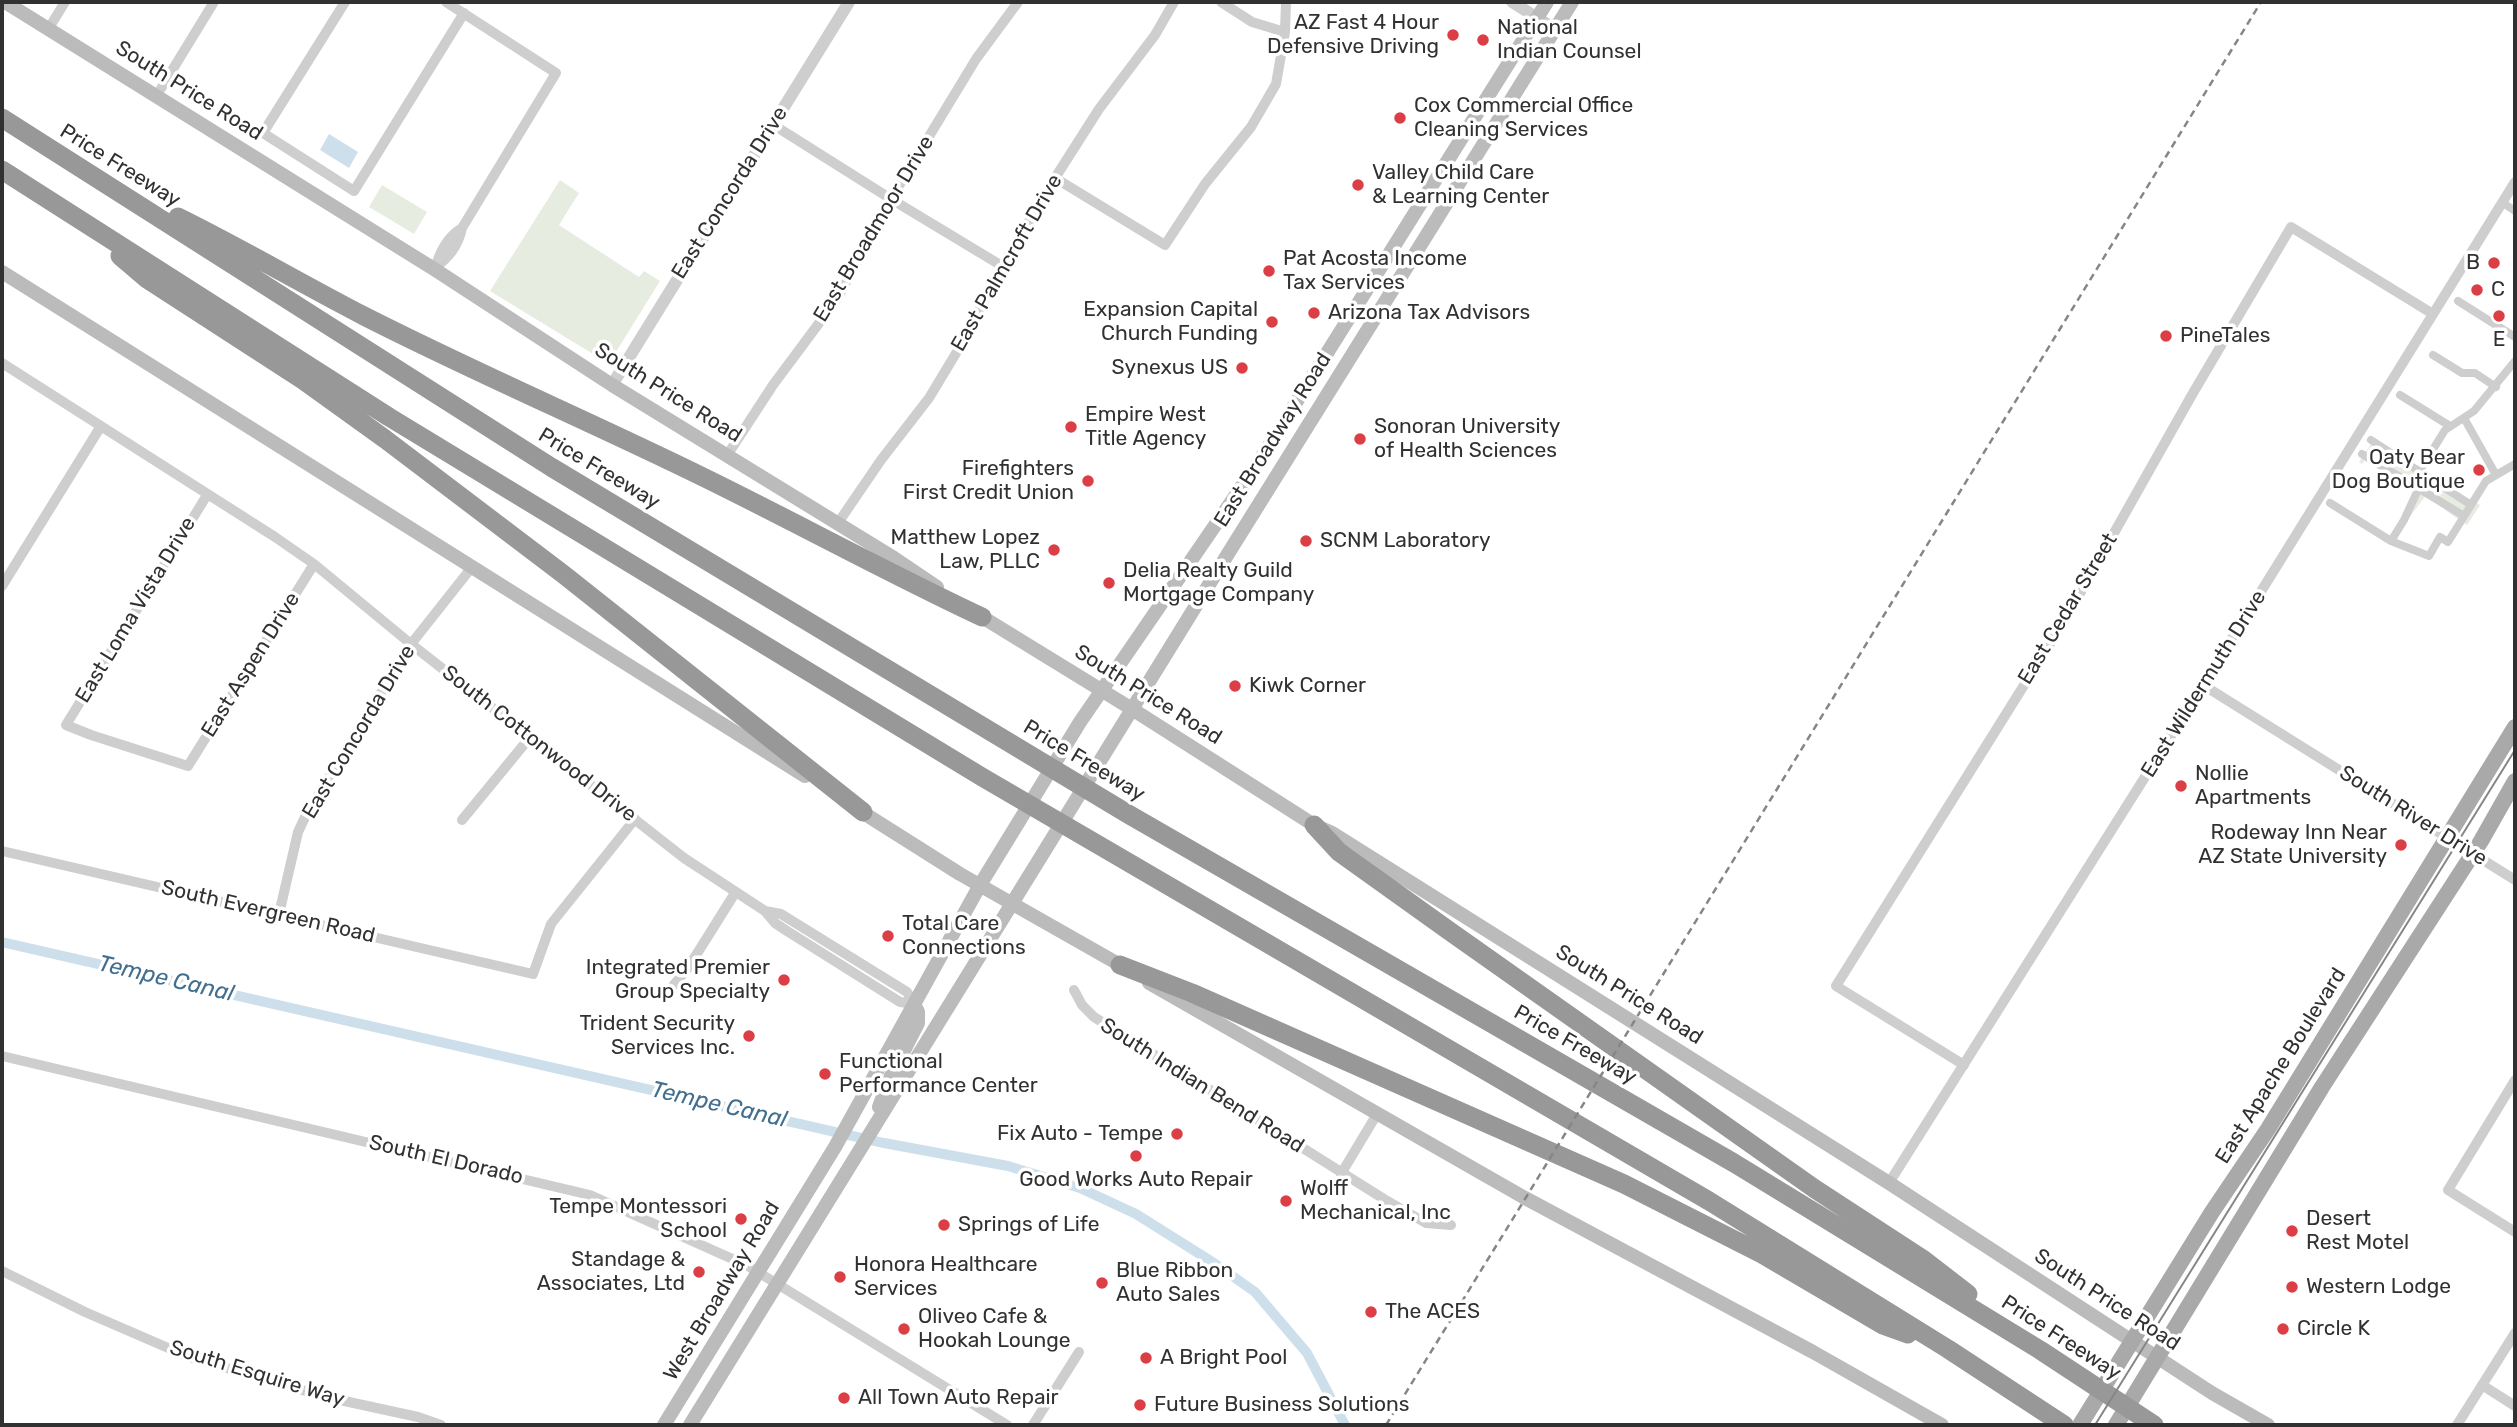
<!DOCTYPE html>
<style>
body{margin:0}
#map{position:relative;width:2517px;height:1427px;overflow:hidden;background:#fff;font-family:Rubik,sans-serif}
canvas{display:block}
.frame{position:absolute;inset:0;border:4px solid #313131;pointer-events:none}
</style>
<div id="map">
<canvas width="2517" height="1427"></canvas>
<div class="frame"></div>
</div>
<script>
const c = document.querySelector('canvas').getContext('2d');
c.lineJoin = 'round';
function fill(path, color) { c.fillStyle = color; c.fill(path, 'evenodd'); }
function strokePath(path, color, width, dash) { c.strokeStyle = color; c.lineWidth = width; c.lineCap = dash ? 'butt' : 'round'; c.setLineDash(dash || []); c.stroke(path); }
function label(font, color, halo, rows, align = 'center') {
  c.font = font + ' Rubik,sans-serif'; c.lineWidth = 7; c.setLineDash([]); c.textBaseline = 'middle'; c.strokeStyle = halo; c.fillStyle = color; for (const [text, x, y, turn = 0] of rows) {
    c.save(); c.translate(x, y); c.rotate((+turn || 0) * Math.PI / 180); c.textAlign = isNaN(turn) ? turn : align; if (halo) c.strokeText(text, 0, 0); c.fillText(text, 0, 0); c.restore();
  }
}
fill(new Path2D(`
 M560 180 579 193 559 225 639 277 644 271 660 281 611 360 606 362 490 291Z
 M382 185 427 212 414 234 369 207Z
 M2375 438 2376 441 2449 487 2480 505 2467 525 2445 510V505L2427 494 2408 519 2414 492 2400 487V483L2365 460 2362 464 2359 462Z`), '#e6ede0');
fill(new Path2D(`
 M329 134 358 152 349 168 320 150Z`), '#cddfeb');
strokePath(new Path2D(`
 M2 942 884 1143 1008 1166 1080 1188 1136 1214 1214 1263 1255 1292 1307 1353 1345 1425`), '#cddfeb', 10);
strokePath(new Path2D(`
 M2503 203 2515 211
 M2458 301 2515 337
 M2433 355 2462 373H2475L2496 387
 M2400 395 2450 426
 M2464 418 2496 475
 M2371 440 2471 505
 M2362 454 2464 516
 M2411 485 2445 430 2474 411 2515 361
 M2330 503 2391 541 2429 556 2440 537 2448 542 2486 481 2515 464
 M2391 541 2404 520 2418 490`), '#cecece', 8);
strokePath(new Path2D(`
 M345 2 263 133 354 191 464 13
 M1221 2 1252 22 1285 32
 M49 28 65 2
 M157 95 214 2
 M772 124 891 199 1002 266
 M1055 178 1165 245 1205 184 1251 127 1276 84 1285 32 1286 2
 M435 268C440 252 447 237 462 228
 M434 269C449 257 458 247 462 228L556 73 446 2
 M2 363 275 537 314 564 411 644 684 858 765 911 775 923 787 931 900 1002 914 1004
 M728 454 773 385 837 299 891 199 976 59 1018 2
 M207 495 66 725 91 735 188 766 314 564
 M838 523 881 460 929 398 961 345 1002 266 1055 178 1099 109 1155 35 1174 2
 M2 586 101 426
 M2203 685 2515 880
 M462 820 531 736
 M2 851 533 974 551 924 635 819
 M765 911 781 914 907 992 914 1004
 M279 914 298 832 307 813 411 644 472 567
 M1074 990 1082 1005 1094 1017 1384 1199 1426 1223 1451 1225
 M667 993 688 968 735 893
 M2 1056 590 1195 748 1266 1007 1425
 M1964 1065 1836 986 2066 618 2193 393 2291 227 2433 314
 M2515 1080 2448 1190 2515 1232
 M1341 1174 1377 1114
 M1889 1183 2203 685 2515 182
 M2 1271 85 1312 189 1357 326 1397 418 1417 441 1425
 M2482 1385 2515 1406
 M1033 1425 1079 1352
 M2457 1425 2515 1333`), '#cecece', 10);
strokePath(new Path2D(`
 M1512 2 1555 29
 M612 385 849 2`), '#cecece', 12);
strokePath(new Path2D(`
 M5 2 434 269 612 385 894 558 937 587
 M2 272 805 776
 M974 612 1132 709 1314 825 1332 833 1889 1183 2212 1393 2268 1425
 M854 807 960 874 1129 970
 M1149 983 1525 1198 1813 1352 1942 1425
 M879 1107 889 1080 918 1023V1012L914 1004
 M664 1425 835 1147 980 885 1080 722 1260 460 1547 2
 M690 1425 1226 557 1572 2`), '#bbb', 14);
strokePath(new Path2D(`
 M2080 1425 2212 1212 2268 1129 2515 727
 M2116 1425 2322 1087 2481 841 2515 781`), '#a9a9a9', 16);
strokePath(new Path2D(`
 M2 118 551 467 1128 814 1734 1163 2040 1350 2154 1425
 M2 170 389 417 982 777 1709 1201 1948 1349 2064 1425
 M178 217C241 248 302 284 364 316 476 373 591 422 703 477 797 523 888 573 982 617
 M120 256 147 279 303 380 385 439 563 574 863 812
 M1314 825 1339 852 1448 930 1815 1189 1924 1260 1968 1294
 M1120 965 1192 993 1624 1184 1762 1254 1883 1325 1908 1334`), '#989898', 19);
strokePath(new Path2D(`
 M2095 1425 2515 750`), '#868686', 2);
strokePath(new Path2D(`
 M1386 1425 2261 2`), '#868686', 2.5, [7, 5]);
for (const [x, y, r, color] of [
 [1453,35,7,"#dc3e45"],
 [1483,40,7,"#dc3e45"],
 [1400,118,7,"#dc3e45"],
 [1358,185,7,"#dc3e45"],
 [2494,263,7,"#dc3e45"],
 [1269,271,7,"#dc3e45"],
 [2477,290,7,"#dc3e45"],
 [1314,313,7,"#dc3e45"],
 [2499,316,7,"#dc3e45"],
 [1272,322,7,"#dc3e45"],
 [2166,336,7,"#dc3e45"],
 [1242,368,7,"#dc3e45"],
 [1071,427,7,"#dc3e45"],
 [1360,439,7,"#dc3e45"],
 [2479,470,7,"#dc3e45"],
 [1088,481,7,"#dc3e45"],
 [1306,541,7,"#dc3e45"],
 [1054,550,7,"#dc3e45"],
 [1109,583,7,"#dc3e45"],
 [1235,686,7,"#dc3e45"],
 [2181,786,7,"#dc3e45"],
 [2401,845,7,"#dc3e45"],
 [888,936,7,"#dc3e45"],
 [784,980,7,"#dc3e45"],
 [749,1036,7,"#dc3e45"],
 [825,1074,7,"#dc3e45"],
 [1177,1134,7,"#dc3e45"],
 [1136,1156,7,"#dc3e45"],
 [1286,1201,7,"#dc3e45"],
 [741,1219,7,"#dc3e45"],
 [944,1225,7,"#dc3e45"],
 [2292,1231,7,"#dc3e45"],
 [699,1272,7,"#dc3e45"],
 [840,1277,7,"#dc3e45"],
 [1102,1283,7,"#dc3e45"],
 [2292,1287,7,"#dc3e45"],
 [1371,1312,7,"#dc3e45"],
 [904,1329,7,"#dc3e45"],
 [2283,1329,7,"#dc3e45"],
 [1146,1358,7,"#dc3e45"],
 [844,1398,7,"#dc3e45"],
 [1140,1405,7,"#dc3e45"]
]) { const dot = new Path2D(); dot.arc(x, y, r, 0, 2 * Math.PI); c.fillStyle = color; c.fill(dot); strokePath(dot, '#fff', 2.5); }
label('21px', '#313131', '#fff', [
 ["AZ Fast 4 Hour",1439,23,"right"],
 ["Defensive Driving",1439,47,"right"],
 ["National",1497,28],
 ["Indian Counsel",1497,52],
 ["Cox Commercial Office",1414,106],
 ["Cleaning Services",1414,130],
 ["Valley Child Care",1372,173],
 ["& Learning Center",1372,197],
 ["Pat Acosta Income",1283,259],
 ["Tax Services",1283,283],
 ["B",2480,263,"right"],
 ["C",2491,290],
 ["Expansion Capital",1258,310,"right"],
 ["Church Funding",1258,334,"right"],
 ["Arizona Tax Advisors",1328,313],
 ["PineTales",2180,336],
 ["E",2499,340,"center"],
 ["Synexus US",1228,368,"right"],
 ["Empire West",1085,415],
 ["Title Agency",1085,439],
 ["Sonoran University",1374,427],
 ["of Health Sciences",1374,451],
 ["Oaty Bear",2465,458,"right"],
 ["Dog Boutique",2465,482,"right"],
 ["Firefighters",1074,469,"right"],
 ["First Credit Union",1074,493,"right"],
 ["Matthew Lopez",1040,538,"right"],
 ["Law, PLLC",1040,562,"right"],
 ["SCNM Laboratory",1320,541],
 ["Delia Realty Guild",1123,571],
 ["Mortgage Company",1123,595],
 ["Kiwk Corner",1249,686],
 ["Nollie",2195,774],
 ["Apartments",2195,798],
 ["Rodeway Inn Near",2387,833,"right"],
 ["AZ State University",2387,857,"right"],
 ["Total Care",902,924],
 ["Connections",902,948],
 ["Integrated Premier",770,968,"right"],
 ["Group Specialty",770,992,"right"],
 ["Trident Security",735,1024,"right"],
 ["Services Inc.",735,1048,"right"],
 ["Functional",839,1062],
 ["Performance Center",839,1086],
 ["Fix Auto - Tempe",1163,1134,"right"],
 ["Good Works Auto Repair",1136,1180,"center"],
 ["Wolff",1300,1189],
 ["Mechanical, Inc",1300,1213],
 ["Tempe Montessori",727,1207,"right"],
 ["School",727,1231,"right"],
 ["Desert",2306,1219],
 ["Rest Motel",2306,1243],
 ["Springs of Life",958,1225],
 ["Standage &",685,1260,"right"],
 ["Associates, Ltd",685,1284,"right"],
 ["Honora Healthcare",854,1265],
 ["Services",854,1289],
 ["Blue Ribbon",1116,1271],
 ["Auto Sales",1116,1295],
 ["Western Lodge",2306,1287],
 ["The ACES",1385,1312],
 ["Oliveo Cafe &",918,1317],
 ["Hookah Lounge",918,1341],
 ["Circle K",2297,1329],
 ["A Bright Pool",1160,1358],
 ["All Town Auto Repair",858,1398],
 ["Future Business Solutions",1154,1405]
], 'left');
label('21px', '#313131', '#fff', [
 ["South Price Road",189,91,32],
 ["Price Freeway",120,166,32],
 ["East Concorda Drive",730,193,-58],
 ["East Broadmoor Drive",874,229,-59],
 ["East Palmcroft Drive",1007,263,-60],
 ["South Price Road",668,393,32],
 ["East Broadway Road",1273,440,-58],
 ["Price Freeway",599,469,31],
 ["East Cedar Street",2068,609,-59],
 ["East Loma Vista Drive",136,610,-59],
 ["East Aspen Drive",251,665,-58],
 ["East Wildermuth Drive",2204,684,-58],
 ["South Price Road",1148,695,32],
 ["East Concorda Drive",359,732,-59],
 ["South Cottonwood Drive",539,744,38],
 ["Price Freeway",1084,761,31],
 ["South River Drive",2413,816,32],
 ["South Evergreen Road",268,912,13],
 ["South Price Road",1629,995,32],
 ["Price Freeway",1575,1045,30],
 ["East Apache Boulevard",2281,1066,-58],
 ["South Indian Bend Road",1202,1086,32],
 ["South El Dorado",446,1160,13],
 ["West Broadway Road",722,1291,-59],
 ["South Price Road",2107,1300,33],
 ["Price Freeway",2061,1338,33],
 ["South Esquire Way",257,1374,17]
]);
label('italic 23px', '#426f8f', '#fff', [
 ["Tempe Canal",166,979,13],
 ["Tempe Canal",719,1105,13]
]);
</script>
